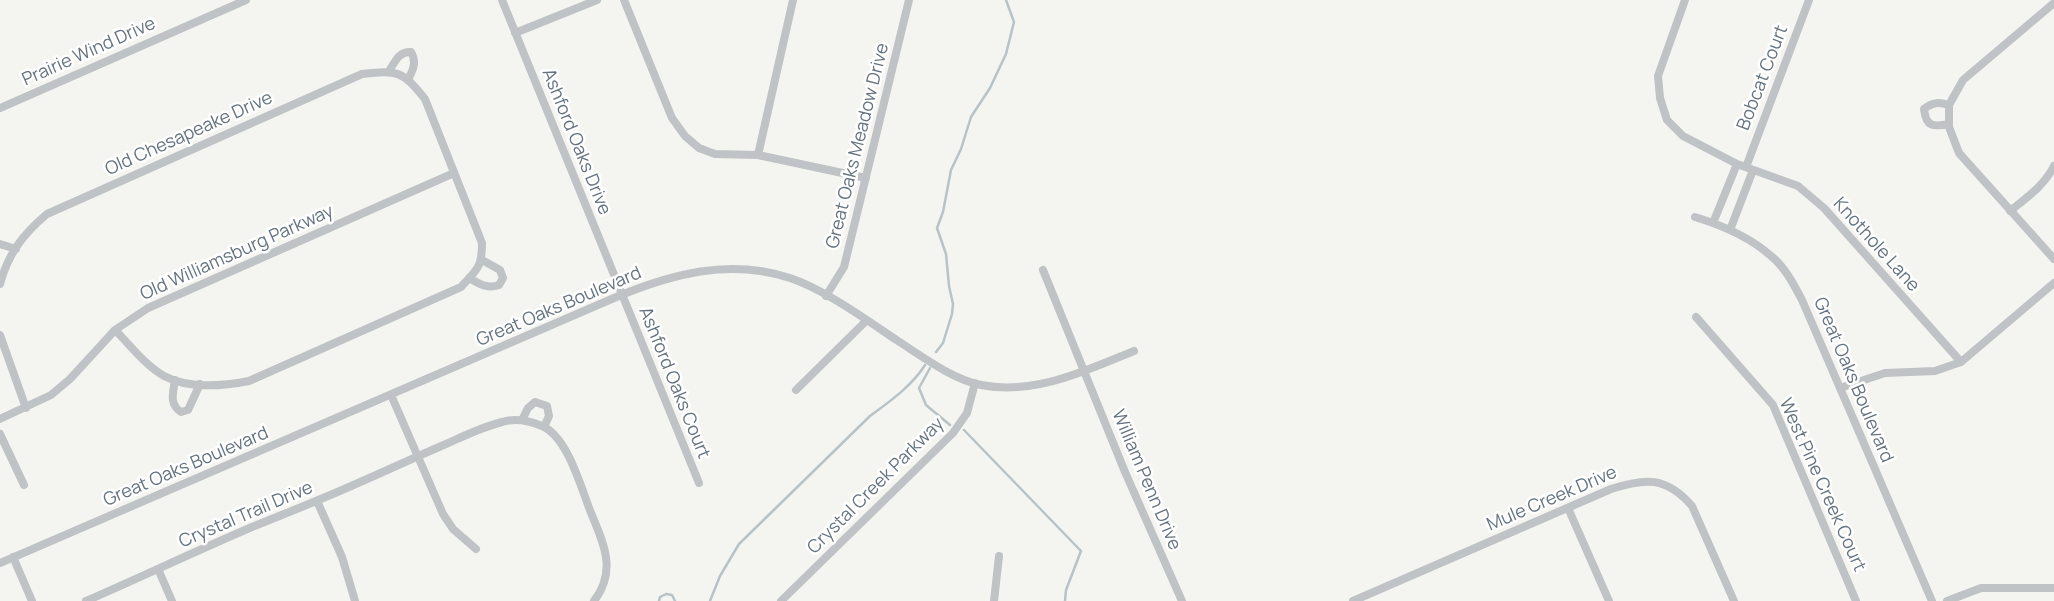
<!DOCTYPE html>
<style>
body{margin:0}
canvas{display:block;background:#f4f4f0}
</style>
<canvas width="2054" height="601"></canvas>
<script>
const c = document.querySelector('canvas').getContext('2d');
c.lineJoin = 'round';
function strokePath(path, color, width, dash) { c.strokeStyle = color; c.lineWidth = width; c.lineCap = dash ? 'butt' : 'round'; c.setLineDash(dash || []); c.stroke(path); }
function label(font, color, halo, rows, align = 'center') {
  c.font = font + ' Manrope,sans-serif'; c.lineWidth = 5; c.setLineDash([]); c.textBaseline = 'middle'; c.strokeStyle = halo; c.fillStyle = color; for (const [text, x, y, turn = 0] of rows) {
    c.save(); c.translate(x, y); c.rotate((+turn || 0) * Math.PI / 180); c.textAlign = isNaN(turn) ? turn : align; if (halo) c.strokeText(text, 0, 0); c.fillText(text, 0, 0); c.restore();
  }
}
strokePath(new Path2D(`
 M936 352 943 343 952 314 953 304 949 286 946 254 937 228 943 212 951 170 961 149 971 117 990 88 1006 54 1014 22 1006 0
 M930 368 919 388 926 405 950 425
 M964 430 1081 551 1066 590 1065 601
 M659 601 660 597 666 594 672 595 675 601
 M710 601 720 576 739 544 870 416C889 402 912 386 925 365`), '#b8c3c7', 2.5);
strokePath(new Path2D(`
 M502 0 699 483
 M624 0 672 118 685 136 699 148 715 154 758 155 866 178
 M1685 0 1658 76 1660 98 1667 120 1683 136 1737 164 1798 186 1824 208 1961 362
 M2054 3 1963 80 1949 105V127L1959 153 2054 259
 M515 33 597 0
 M389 71C395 62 399 51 411 52 417 62 413 70 408 80
 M0 108 246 0
 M1949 124C1933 127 1926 127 1924 109 1933 102 1939 102 1949 105
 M758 155 793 0
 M1746 167 1809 0
 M2010 211C2026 198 2045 185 2054 166
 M1695 217C1721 225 1750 237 1771 256 1785 267 1794 285 1802 300L1932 601
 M1713 223 1737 164
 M1730 230 1753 170
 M0 244 16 249
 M1043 270 1125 472 1182 601
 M469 278C480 284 487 289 499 285L503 278 500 270 482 260
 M0 284C8 254 23 234 47 214L362 74C397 70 402 70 425 99L482 243C482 268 477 269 461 287L249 381C223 386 188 389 164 376 145 365 130 345 115 330
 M826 296 844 267 909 0
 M1696 317 1773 405 1856 601
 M0 335 26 408
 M175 380C173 393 169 404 181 412L188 410 200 384
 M1840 388 1885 373 1935 371 1961 362 2054 283
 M796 390 866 321
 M391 395 443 514 453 529 476 549
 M0 419 51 395 70 379 115 330 148 308 454 173
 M522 420 528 408 535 402 547 406 549 416 544 427
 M0 434 24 485
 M317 501 342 557 355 601
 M1568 508 1609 601
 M13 557 32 601
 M0 563 614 298C671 274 729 258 790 278 824 289 868 321 898 341 923 357 952 379 981 385 1035 396 1086 370 1134 351
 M158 569 172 601
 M86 601C141 577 196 551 252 527 282 515 312 503 342 490 377 475 411 459 446 444 464 436 482 427 502 422 515 418 530 421 542 426 568 437 581 488 591 513 604 544 617 571 594 601
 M781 601 953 433 967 413 975 383
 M994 601 999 556
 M1353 601 1611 489C1645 478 1666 476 1692 506L1734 601
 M1947 601 1981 588H2054`), '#bfc3c6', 8);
label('18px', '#64737f', '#fff', [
 ["Prairie Wind Drive",89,52,-24],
 ["Bobcat Court",1763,78,-69],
 ["Old Chesapeake Drive",189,134,-24],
 ["Ashford Oaks Drive",576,142,68],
 ["Great Oaks Meadow Drive",858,146,-76],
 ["Knothole Lane",1876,245,48],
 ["Old Williamsburg Parkway",237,253,-24],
 ["Great Oaks Boulevard",559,307,-23],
 ["Great Oaks Boulevard",1853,380,67],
 ["Ashford Oaks Court",674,383,68],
 ["Great Oaks Boulevard",186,467,-23],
 ["William Penn Drive",1146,480,67],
 ["West Pine Creek Court",1822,485,66],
 ["Crystal Creek Parkway",876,486,-45],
 ["Mule Creek Drive",1552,499,-23],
 ["Crystal Trail Drive",246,515,-23]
]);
</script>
